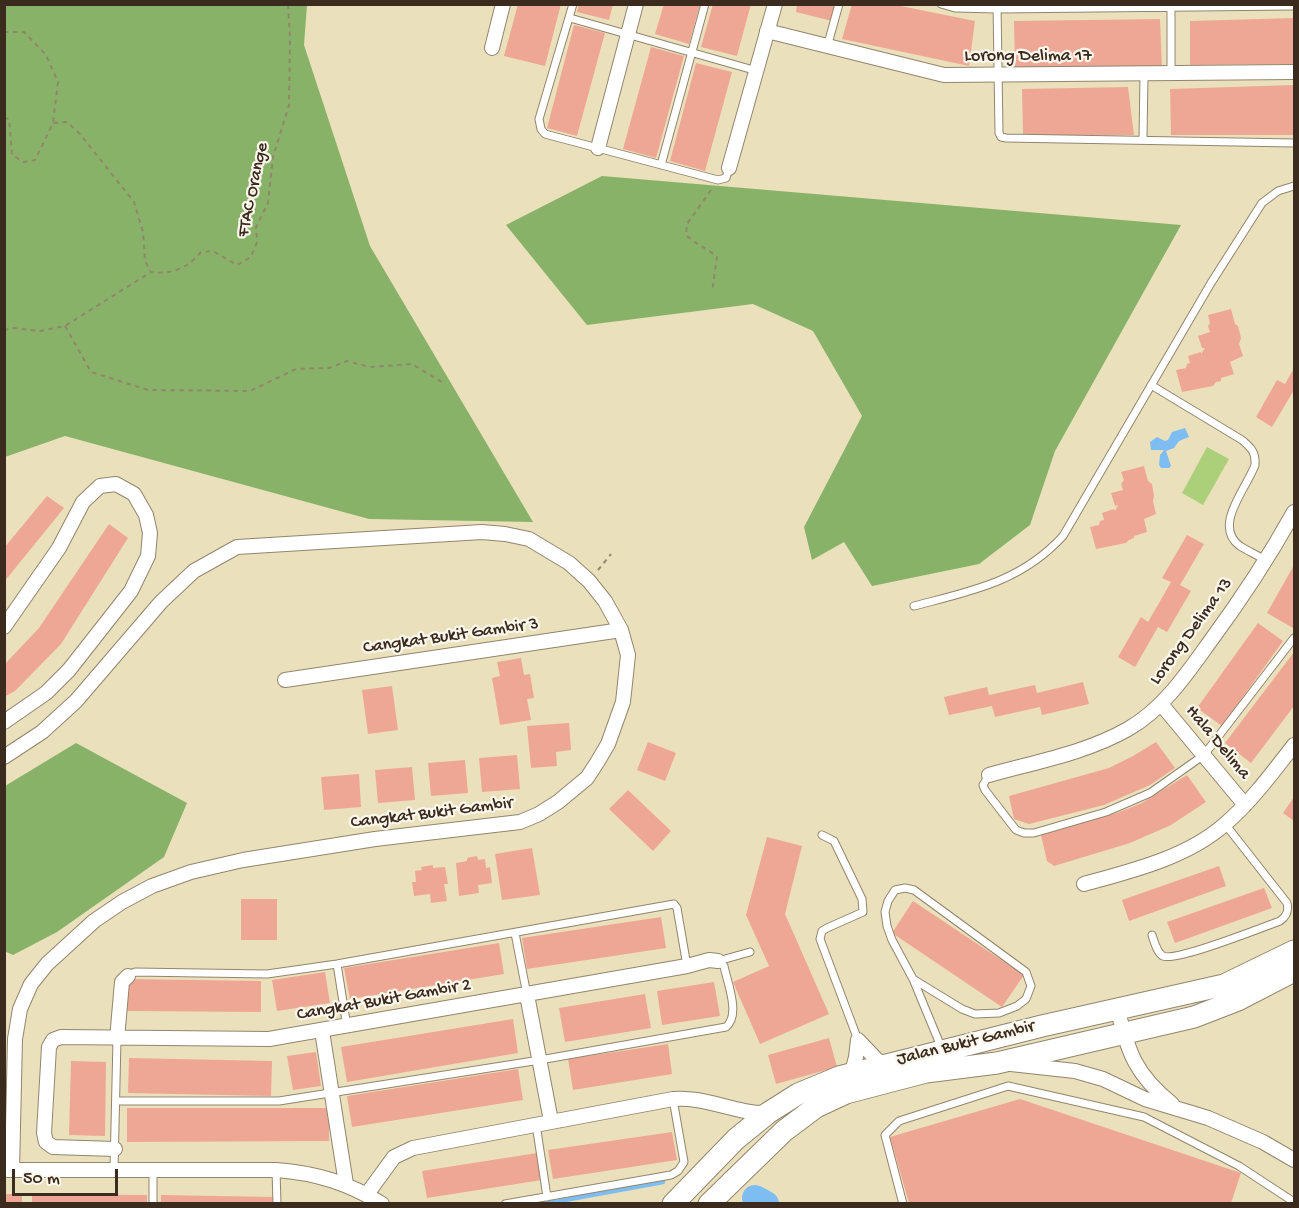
<!DOCTYPE html>
<style>
body{margin:0}
#map{position:relative;width:1299px;height:1208px;overflow:hidden;background:#eae0bc;font-family:"Gochi Hand",sans-serif}
canvas{display:block}
.frame{position:absolute;inset:0;border:6px solid #3b2a1e;pointer-events:none}
.scale{position:absolute;left:12px;top:1169px;width:106px;height:27px;box-sizing:border-box;border:3px solid #3b2a1e;border-top:0;padding-left:8px;font-size:18px;line-height:21px;white-space:nowrap;color:#3b2a1e;-webkit-text-stroke:4px #fbf7ec;paint-order:stroke}
</style>
<div id="map">
<canvas width="1299" height="1208"></canvas>
<div class="frame"></div>
<div class="scale">50 m</div>
</div>
<script>
const c = document.querySelector('canvas').getContext('2d');
c.lineJoin = 'round';
function fill(path, color) { c.fillStyle = color; c.fill(path, 'evenodd'); }
function strokePath(path, color, width, dash) { c.strokeStyle = color; c.lineWidth = width; c.lineCap = dash ? 'butt' : 'round'; c.setLineDash(dash || []); c.stroke(path); }
function label(font, color, halo, rows, align = 'center') {
  c.font = font + ' "Gochi Hand",sans-serif'; c.lineWidth = 4.5; c.setLineDash([]); c.textBaseline = 'middle'; c.strokeStyle = halo; c.fillStyle = color; for (const [text, x, y, turn = 0] of rows) {
    c.save(); c.translate(x, y); c.rotate((+turn || 0) * Math.PI / 180); c.textAlign = isNaN(turn) ? turn : align; if (halo) c.strokeText(text, 0, 0); c.fillText(text, 0, 0); c.restore();
  }
}
fill(new Path2D(`
 M1207 447 1229 459 1203 505 1182 493Z`), '#acd079');
fill(new Path2D(`
 M4 5H307L304 45 370 246 533 522 369 519 65 436 5 457Z
 M602 176 1181 225 1055 451 1030 525 979 564 872 586 844 542 812 560 804 527 862 416 813 331 753 304 587 325 506 225Z
 M76 743 187 803 164 857 57 932 13 955 4 951 5 786Z`), '#89b269');
fill(new Path2D(`
 M1185 428 1189 437 1179 441 1174 448 1166 451 1171 466 1169 468H1161L1159 465 1160 455 1164 450H1151L1150 442 1157 437 1165 441 1168 440 1172 432Z`), '#7ebdf2');
strokePath(new Path2D(`
 M543 1204 663 1182`), '#7ebdf2', 4.5);
strokePath(new Path2D(`
 M755 1198 766 1204`), '#7ebdf2', 26);
fill(new Path2D(`
 M518 4H561L545 66 504 56Z
 M579 4H613L609 20 577 12Z
 M664 4H700L689 44 655 34Z
 M713 4H751L737 56 701 47Z
 M797 4H836L832 21 796 12Z
 M852 4H891L975 21 969 66 842 39Z
 M1294 18V64L1190 65V21Z
 M1160 19 1162 69 1015 67 1014 21Z
 M574 25 605 33 577 136 547 128Z
 M651 47 684 56 656 158 623 149Z
 M696 63 732 72 705 171 670 161Z
 M1294 85V135H1171L1170 89Z
 M1128 87 1134 135H1023L1022 89Z
 M1231 309 1235 324 1238 326 1241 338 1239 344 1243 356 1230 362 1234 374 1221 378V381L1216 382 1213 386 1182 392 1176 370 1186 368 1187 364 1190 363 1188 356 1201 352V354L1205 348H1202L1198 336 1210 332 1208 326 1210 323 1208 315Z
 M1294 368V390L1272 427 1256 417 1277 380 1285 384Z
 M1144 466 1148 481 1152 484 1154 496 1153 501 1156 514 1144 519 1147 532 1134 536V538L1129 540 1126 543 1096 549 1090 527 1099 525 1100 521 1104 520 1102 513 1114 509 1115 511 1118 505 1115 506 1111 493 1123 490 1121 484 1124 480 1121 472Z
 M47 496 64 508 4 582V548Z
 M109 524 128 538 61 644 15 691 4 697V665L39 628Z
 M1187 535 1204 544 1180 585 1191 591 1167 632 1158 627 1135 667 1118 657 1141 617 1148 622 1171 582 1162 578Z
 M1294 565V626L1293 628 1267 613Z
 M1258 623 1283 641 1222 726 1197 708Z
 M1294 652V706L1251 763 1225 743Z
 M521 658 524 675 530 674 534 698 527 699 531 720 500 725 492 678 500 676 497 662Z
 M1083 682 1089 704 1042 715 1040 707 995 717 992 706 949 715 944 697 987 687 989 695 1035 685 1037 693Z
 M392 686 398 730 368 734 362 690Z
 M569 723 571 750 556 752 557 766 531 768 527 726Z
 M648 742 676 753 665 781 637 770Z
 M1156 742 1175 768 1150 785 1104 805 1029 824 1014 819 1009 796 1109 768 1133 756Z
 M517 755 520 789 482 792 479 758Z
 M465 760 468 793 431 796 428 763Z
 M412 767 415 800 378 803 375 770Z
 M359 774 361 807 324 810 321 777Z
 M1187 775 1206 802 1171 825 1130 843 1054 866 1047 861 1041 835 1117 813 1142 803Z
 M628 790 671 831 653 851 609 809Z
 M1294 797V821L1283 813Z
 M767 837 802 846 785 914 829 1014 760 1044 733 982 769 966 746 915Z
 M532 848 540 895 502 900 495 854Z
 M477 856 478 860 485 859 486 868 490 867 492 883 478 885 479 893 459 896 456 863 467 861V858Z
 M433 865V868L445 867 448 884H444L447 901 431 903 430 894 414 896 412 882H416L415 871 422 870 421 867Z
 M1219 866 1226 886 1129 921 1122 900Z
 M1264 888 1272 908 1175 943 1167 922Z
 M241 899H277V940H241Z
 M913 901 1024 975 1002 1007 892 933Z
 M661 917 666 948 527 969 522 938Z
 M499 943 504 974 350 999 344 968Z
 M325 972 330 1003 277 1011 272 980Z
 M128 979 261 981V1012L127 1011Z
 M714 982 720 1016 662 1025 657 991Z
 M645 994 651 1028 565 1042 559 1008Z
 M513 1019 518 1053 347 1082 341 1047Z
 M829 1038 837 1067 776 1084 768 1055Z
 M668 1044 672 1074 573 1090 568 1059Z
 M316 1052 321 1086 293 1090 287 1056Z
 M129 1058 272 1061 271 1096 128 1093Z
 M71 1061 106 1062 105 1136 69 1135Z
 M518 1069 523 1100 352 1127 347 1096Z
 M1020 1099 1241 1173 1231 1203H909L890 1137Z
 M127 1108H329V1141L127 1142Z
 M672 1132 677 1160 553 1179 548 1150Z
 M537 1153 542 1180 427 1198 422 1171Z
 M4 1194H22V1203H4Z
 M32 1194 147 1195V1203H32Z
 M161 1195 275 1197V1203H161Z`), '#efa795');
const service = new Path2D(`
 M573 4 539 119 541 129 545 134 718 180 726 178 729 168
 M941 4 955 8 997 9 1294 6
 M997 4 999 133 1001 137 1006 138 1294 143
 M1171 4V74
 M570 18 757 71
 M827 47 839 4
 M1143 140 1144 74
 M661 165 705 4
 M1151 385 1242 440C1251 448 1256 452 1255 465 1247 488 1212 526 1240 546 1248 551 1257 555 1265 560
 M914 606C971 591 1021 582 1063 536L1211 283 1262 203 1278 191 1294 186
 M989 775 983 785 985 790 1016 830 1024 833H1034L1106 812 1150 793 1204 755 1294 638
 M822 835 834 841 862 899 863 912 827 928 822 931 820 939 858 1040
 M905 888 914 890 1026 972 1031 986 1026 999 1017 1006 999 1013 975 1014 962 1009 913 979 892 940 887 926 885 912 888 901 895 890Z
 M515 933 527 995
 M1152 935C1154 941 1157 953 1163 956 1176 962 1263 927 1280 921 1287 916 1289 911 1287 903L1225 824
 M718 961 750 952
 M337 964 347 1027
 M128 976 135 972 267 974 337 964 674 904 677 908 687 966
 M913 979 942 1049
 M116 1101H279L540 1060 726 1027C741 1015 727 982 724 966L718 961
 M536 1124 547 1197
 M114 1169 117 1039
 M276 1170 277 1204
 M153 1204V1170
 M505 1204 671 1175 678 1171 684 1162 673 1099
 M903 1204 885 1135 899 1121 1008 1086 1144 1117 1239 1166 1294 1202`);
const minor = new Path2D(`
 M767 31 944 75 1294 72
 M492 48 503 4
 M598 148 636 4
 M729 168 775 4
 M4 627 59 548 83 502 100 486 116 484 134 494 146 515 150 533 148 556 131 591 69 670 46 693 4 722
 M285 680 621 630
 M1161 704 1245 805
 M4 757 42 732 76 701 161 602 194 571 237 547 482 532 505 534 529 539 569 563 589 581 605 601 621 630 628 655 623 702 608 744 598 761 587 778 558 802 539 814 520 822 375 839 243 860 191 872 152 886 122 902 94 921 47 964 31 984 20 1009 15 1039 12 1170
 M989 775C1035 762 1086 753 1128 729 1163 709 1186 675 1209 643 1240 601 1269 557 1294 512
 M1084 884C1131 871 1186 858 1224 825 1251 802 1273 772 1294 745
 M527 995 551 1121
 M1117 1008C1129 1054 1135 1074 1172 1104
 M322 1031 346 1184
 M117 1039 122 982 128 976
 M858 1040 877 1060 885 1064
 M1011 1064 1075 1071 1103 1079 1145 1099 1208 1118 1263 1142 1294 1160
 M852 1072 856 1057 858 1040
 M115 1149 53 1147 46 1142 44 1133 49 1047 53 1040 61 1037 269 1039 687 966 709 960 718 961
 M4 1170H276C316 1173 349 1183 382 1204
 M367 1194 394 1157 413 1148 673 1099C706 1096 735 1114 768 1113`);
const primary = new Path2D(`
 M673 1204 736 1139 768 1113 798 1094 839 1077 1042 1026 1224 985 1294 951
 M709 1204 784 1131 816 1107 846 1093 926 1072 997 1063 1194 1017 1238 1000 1294 971`);
strokePath(service, '#92856d', 9);
strokePath(minor, '#92856d', 16);
strokePath(primary, '#92856d', 23);
strokePath(new Path2D(`
 M4 32H24L46 55 58 82 53 123
 M4 118 9 119 12 155 24 162 35 160 53 123 67 122 80 134 134 202 143 232 145 261 151 272C171 275 188 268 201 252L213 251 237 265 251 257 257 242 256 227 268 203 273 157 289 105 290 37 288 4
 M711 190 687 224 686 235C695 244 707 248 717 257L712 292
 M65 326 91 372 148 390 250 391 296 369 329 368 347 361 370 367 412 364 445 384
 M4 330 12 328 40 331 65 326 151 272
 M598 570 611 554`), '#92856d', 2, [4.5, 4.5]);
strokePath(service, '#fff', 7);
strokePath(minor, '#fff', 14);
strokePath(primary, '#fff', 21);
label('18px', '#3b2a1e', '#fbf7ec', [
 ["Lorong Delima 17",1028,57],
 ["FTAC Orange",254,190,-78],
 ["Lorong Delima 13",1192,632,-54],
 ["Cangkat Bukit Gambir 3",451,637,-8],
 ["Hala Delima",1217,743,50],
 ["Cangkat Bukit Gambir",432,814,-7],
 ["Cangkat Bukit Gambir 2",384,1001,-10],
 ["Jalan Bukit Gambir",966,1044,-14]
]);
</script>
